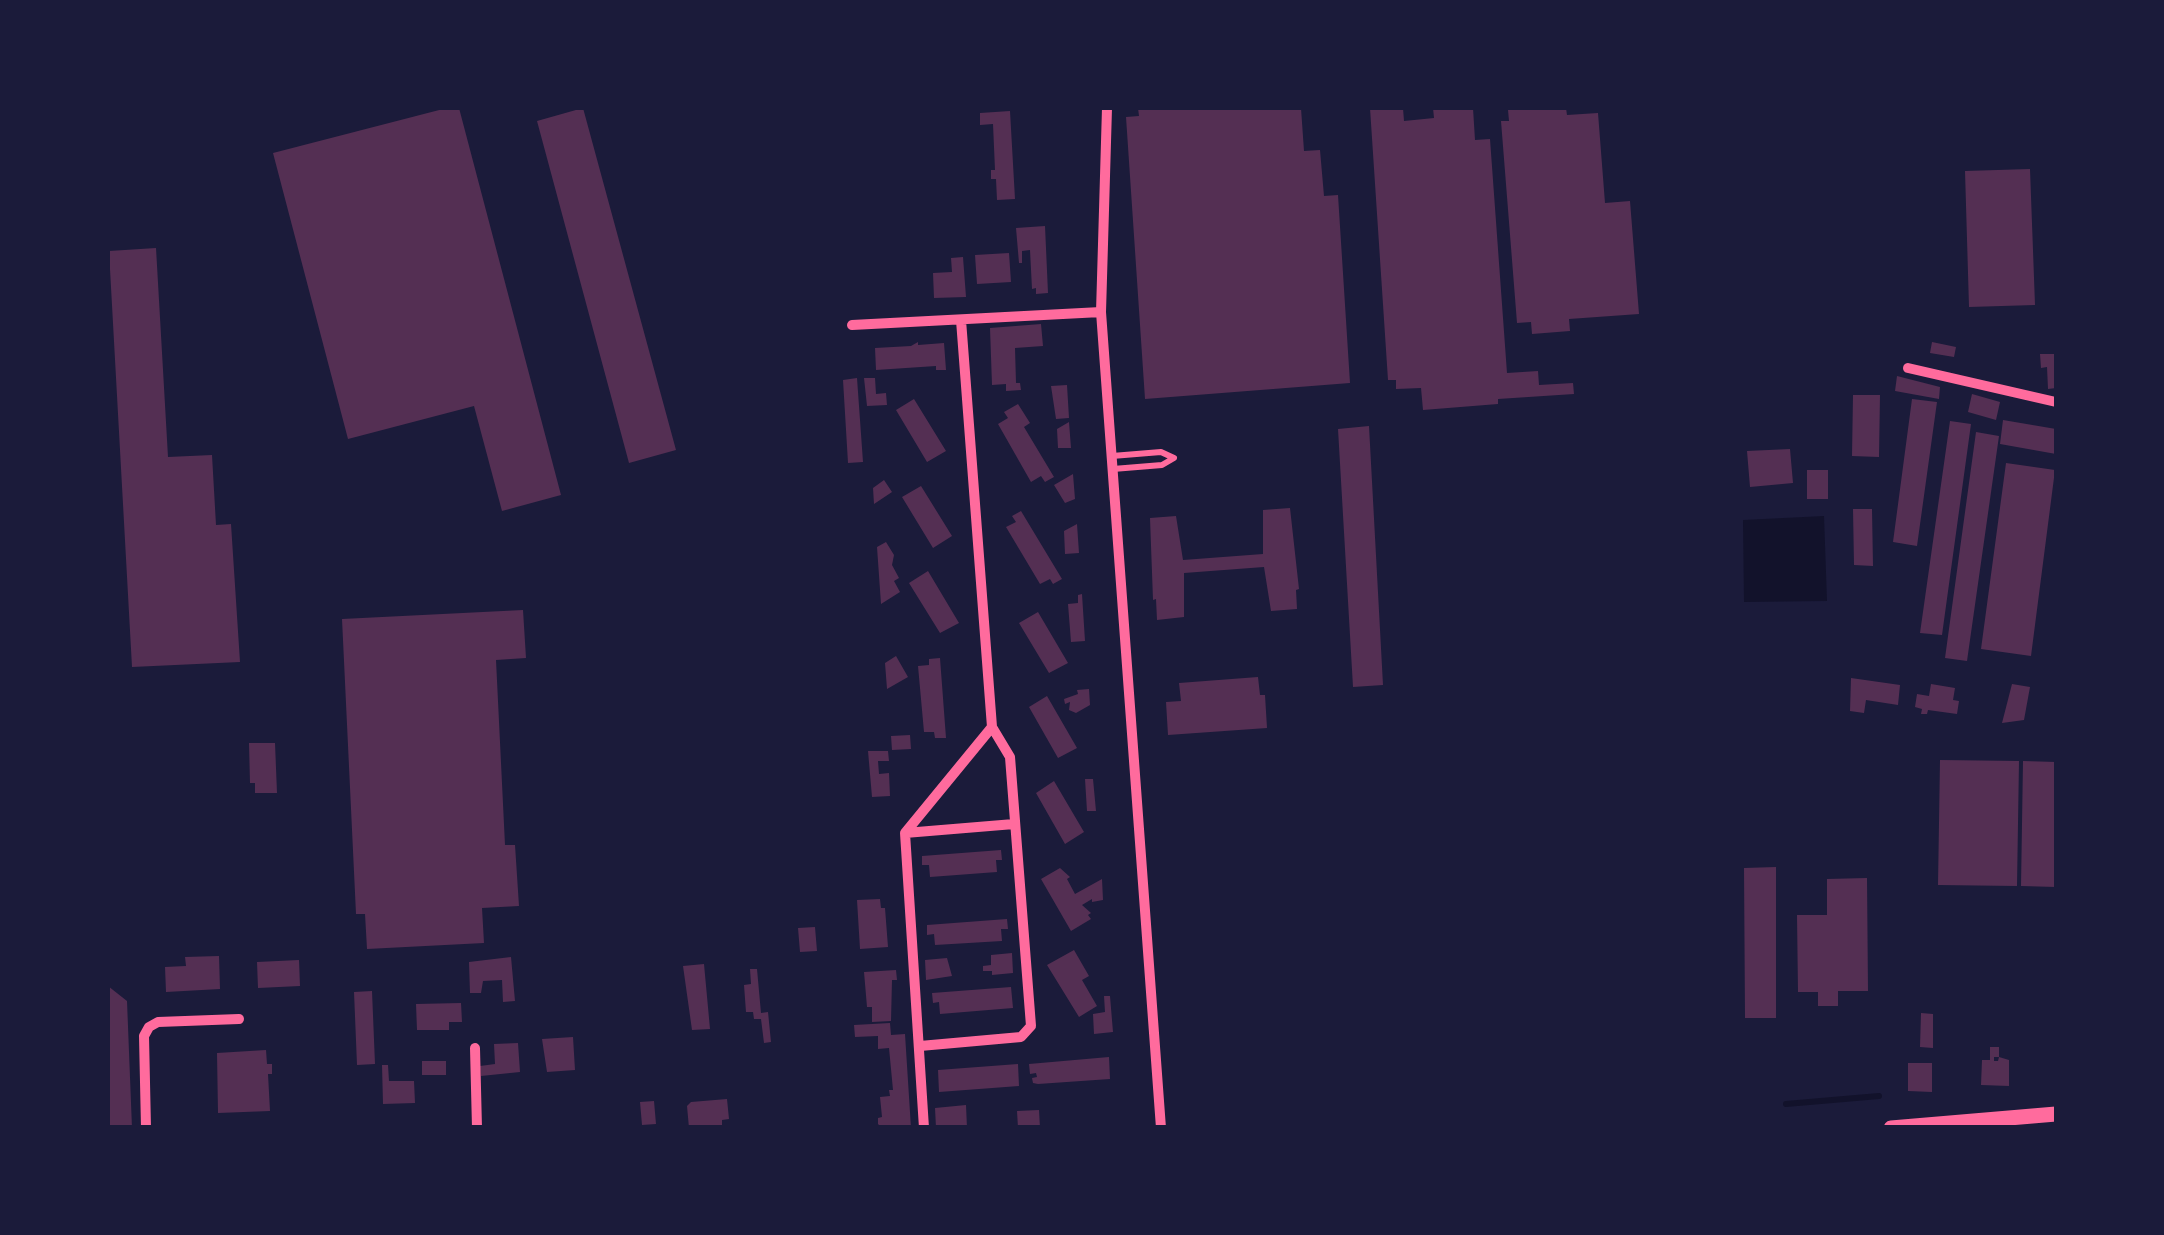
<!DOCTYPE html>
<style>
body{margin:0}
#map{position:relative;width:2164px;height:1235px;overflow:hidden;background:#1b1b3a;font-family:"Titillium Web",sans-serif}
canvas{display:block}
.frame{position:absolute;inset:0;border:110px solid #1b1b3a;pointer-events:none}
</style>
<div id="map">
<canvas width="2164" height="1235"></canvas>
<div class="frame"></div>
</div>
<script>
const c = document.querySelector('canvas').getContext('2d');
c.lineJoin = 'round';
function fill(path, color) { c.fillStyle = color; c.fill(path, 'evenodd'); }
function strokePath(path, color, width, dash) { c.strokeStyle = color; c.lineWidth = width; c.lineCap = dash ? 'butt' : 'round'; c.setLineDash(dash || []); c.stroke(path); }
fill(new Path2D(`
 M1824 516 1827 601 1744 602 1743 520Z`), '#12122b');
strokePath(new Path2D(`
 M1786 1104 1879 1096`), '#12122b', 6);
fill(new Path2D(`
 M447 108H459L561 495 502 511 474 406 348 439 273 153Z
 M583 108 676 450 629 463 537 121Z
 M1138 108H1301L1304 151 1320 150 1324 196 1338 195 1350 383 1145 399 1126 117 1139 116Z
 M1370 108H1403L1404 121 1434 118 1433 108H1473L1475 140 1490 139 1507 373 1538 371 1539 385 1573 383 1574 394 1498 399V404L1423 410 1421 388 1396 389V380H1388Z
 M1566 108 1567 115 1598 113 1605 203 1630 201 1639 314 1569 319 1570 331 1532 334 1531 322 1517 323 1501 121H1509L1508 110Z
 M1010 111 1015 199 997 200 996 179H991V170H995L993 124 980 125V113Z
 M2030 169 2035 305 1969 307 1965 171Z
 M1045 226 1048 293 1036 294V288L1032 289 1030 250 1022 251V263H1019L1016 228Z
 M156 248 168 457 212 455 216 525 231 524 240 662 132 667 109 251Z
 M1009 253 1011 282 977 284 975 255Z
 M963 257 966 297 934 298 933 273 952 272 951 258Z
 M1041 324 1043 346 1015 348 1016 383H1020L1021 390 1006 391V384L992 385 990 328Z
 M918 342V345L944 343 946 370H936V366L876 370 875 348 911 346Z
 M1932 342 1956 347 1954 357 1930 353Z
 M2040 354H2056V388L2048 389 2047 367 2041 368Z
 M1897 376 1940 387 1939 399 1895 391Z
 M857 378 863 462 848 463 843 380Z
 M864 378H875L876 394 886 393 887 405 867 406Z
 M1067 385 1069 418 1056 419 1051 386Z
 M1972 394 2000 402 1996 420 1968 412Z
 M1853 395H1880L1879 457 1852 456Z
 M914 399 946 451 927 462 896 410Z
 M1912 399 1937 402 1917 546 1893 542Z
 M1018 404 1030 423 1024 427 1054 477 1045 482 1041 476 1031 482 998 424 1008 418 1004 412Z
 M2003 420 2056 429V454L2000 444Z
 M1950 421 1971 424 1942 635 1920 633Z
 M1069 422 1071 448H1058L1057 429Z
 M1369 426 1383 685 1353 687 1338 429Z
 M1976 432 1999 436 1967 661 1945 658Z
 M1790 449 1793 483 1750 487 1747 451Z
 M2006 463 2055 470 2031 656 1981 649Z
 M1807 470H1828V499H1807Z
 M1073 474 1075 499 1065 503 1054 485Z
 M884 480 892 492 874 504 873 488Z
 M921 486 952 536 933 548 902 497Z
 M1290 508 1299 589 1296 590 1297 609 1271 611 1264 567 1184 573V617L1157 620 1156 599 1153 600 1150 518 1176 516 1183 560 1263 554V510Z
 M1853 509H1872L1873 566 1854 565Z
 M1021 511 1062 579 1053 584 1050 579 1040 584 1006 527 1016 522 1012 516Z
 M1077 524 1079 553 1065 554 1064 531Z
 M886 542 894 555 892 565 899 578 894 581 900 592 881 604 877 547Z
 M928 571 959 623 940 633 909 583Z
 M1082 594 1085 641 1071 642 1068 604 1078 603V595Z
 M523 610 526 658 496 660 505 845H515L519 906 482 908 484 943 367 949 365 914H356L342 619Z
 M1038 612 1068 663 1049 673 1019 623Z
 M896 656 908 677 887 689 885 663Z
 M940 658 946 738H935L934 732H924L918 666 929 665V659Z
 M1258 677 1260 695H1265L1267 728 1168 735 1166 702 1181 701 1179 683Z
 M1851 678 1900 685 1898 705 1866 700 1864 713 1850 711Z
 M1931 684 1955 688 1953 700 1959 701 1957 714 1928 710 1927 714H1921L1922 709 1915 707 1917 694 1929 696Z
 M2012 684 2030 687 2024 720 2002 723Z
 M1089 689 1090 705 1076 713 1069 710 1070 702 1065 704 1064 699 1078 694 1077 690Z
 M1047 696 1077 748 1058 758 1029 707Z
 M910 735 911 749 892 750 891 736Z
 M249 743H275L277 793H255V783H250Z
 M868 751H888L889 761H878L879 774 889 773 890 796 872 797Z
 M1940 760 2019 761 2017 886 1938 885Z
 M2023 761 2056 762V887L2021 886Z
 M1085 779H1093L1096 811H1087Z
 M1054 781 1084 832 1065 844 1036 793Z
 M1001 850 1002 860H996L997 872 930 877 929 865H922V856Z
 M1776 867V1018H1745L1744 868Z
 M1060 868 1070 877 1067 879 1075 894 1102 879 1103 900 1092 902V899L1082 905 1091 913 1088 915 1091 919 1071 931 1041 879Z
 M1867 878 1868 991H1838V1006H1818V992H1798L1797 915H1827V879Z
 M880 899 881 908H885L888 947 860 949 857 900Z
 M1007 919 1008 929H1001L1002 941 935 945 934 934 927 935V925Z
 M815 927 817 951 800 952 798 928Z
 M1074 950 1089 976 1082 980 1097 1006 1079 1017 1047 965Z
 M1012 953 1013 973 992 975V971H983V966L991 965V955Z
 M219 956 220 989 166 992 165 967 186 966 185 957Z
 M511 957 515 1001 503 1002 502 980 483 981 481 993H470L469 962Z
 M947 958 952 976 926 980 925 960Z
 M299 960 300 986 258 988 257 962Z
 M704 964 710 1029 692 1030 683 966Z
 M750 969H757L761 1013 768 1012 771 1042 764 1043 761 1019H754L753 1012H746L744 985 751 984Z
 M896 970 897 980H892L891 1021 872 1022V1007H867L864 972Z
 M108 986 127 1001 132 1128H108Z
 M1011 987 1013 1008 940 1014 939 1002 933 1003 932 993Z
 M372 991 375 1064 357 1065 354 992Z
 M1104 996H1110L1113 1032 1094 1034 1093 1014 1105 1012Z
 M461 1003 462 1022H449V1030H417L416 1004Z
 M1921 1013 1933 1014V1048L1920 1047Z
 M890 1023 891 1035 905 1034 911 1128H882L878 1124V1118L882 1117 880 1097 890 1096 889 1090H893L889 1048 878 1049V1036L855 1037 854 1025Z
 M573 1037 575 1070 547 1072 542 1039Z
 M518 1043 520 1072 481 1076 480 1066 495 1064 494 1044Z
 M1990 1047H1999V1057H1994V1061H1998L1999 1057 2009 1060V1086L1981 1085 1982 1060H1990Z
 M266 1050 267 1064H272V1074H268L270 1111 218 1113 217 1053Z
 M1109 1057 1110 1079 1038 1084 1033 1083 1032 1078 1037 1077 1036 1073 1030 1074 1029 1064Z
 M422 1061H446V1075H422Z
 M1908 1063H1932V1092L1908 1091Z
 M1018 1064 1019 1086 939 1092 938 1070Z
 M382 1065H388L389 1081H414L415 1103 383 1104Z
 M727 1099 729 1119 722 1120V1128H689L687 1106 691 1102Z
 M654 1101 656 1124 642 1125 640 1102Z
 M966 1105 967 1128H936L935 1108Z
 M1039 1110 1040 1128H1018L1017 1111Z`), '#542f53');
strokePath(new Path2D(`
 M1112 456 1161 452 1174 458 1162 465 1113 469`), '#ff6b9d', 6);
strokePath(new Path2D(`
 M1107 108 1101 312 1161 1128
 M852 325 1101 312
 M1908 368 2056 402
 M905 833 1014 824
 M920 1046 1021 1037 1031 1026 1010 757 992 727 961 320
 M475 1048 477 1128
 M146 1128 144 1036 149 1027 158 1022 239 1019
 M924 1128 905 833 992 727`), '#ff6b9d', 10);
strokePath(new Path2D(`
 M1891 1128 2056 1114`), '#ff6b9d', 15);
</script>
